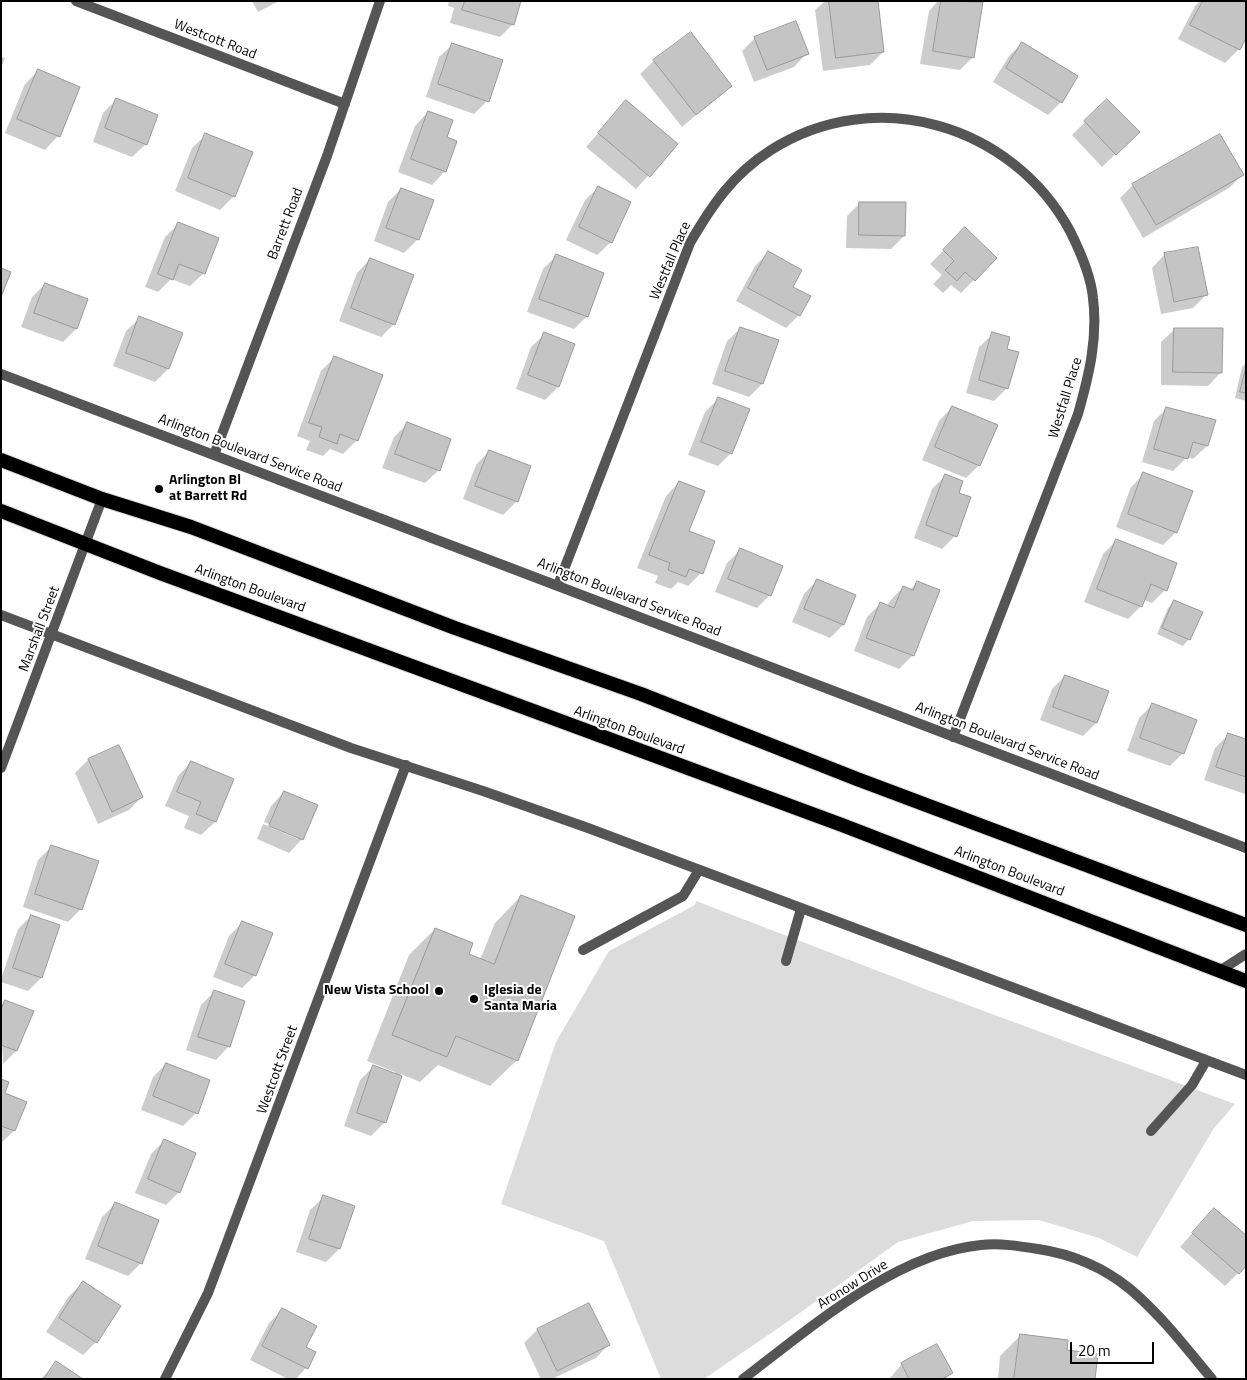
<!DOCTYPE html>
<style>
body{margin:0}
#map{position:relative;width:1247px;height:1380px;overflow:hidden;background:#fff;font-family:"Titillium Web",sans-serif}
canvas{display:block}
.frame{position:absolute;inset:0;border:2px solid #000;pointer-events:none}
.scale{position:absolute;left:1070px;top:1342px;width:84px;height:22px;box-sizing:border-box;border:2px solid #000;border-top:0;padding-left:6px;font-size:15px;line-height:18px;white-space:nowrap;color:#000;-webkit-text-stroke:4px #fff;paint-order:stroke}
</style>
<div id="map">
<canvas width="1247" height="1380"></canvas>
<div class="frame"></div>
<div class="scale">20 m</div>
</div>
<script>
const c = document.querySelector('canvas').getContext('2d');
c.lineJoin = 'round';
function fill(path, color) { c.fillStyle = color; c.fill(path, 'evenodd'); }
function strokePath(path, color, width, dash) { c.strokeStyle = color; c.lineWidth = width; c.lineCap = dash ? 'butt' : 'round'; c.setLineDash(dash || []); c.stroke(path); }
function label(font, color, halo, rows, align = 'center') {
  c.font = font + ' "Titillium Web",sans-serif'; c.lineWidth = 4; c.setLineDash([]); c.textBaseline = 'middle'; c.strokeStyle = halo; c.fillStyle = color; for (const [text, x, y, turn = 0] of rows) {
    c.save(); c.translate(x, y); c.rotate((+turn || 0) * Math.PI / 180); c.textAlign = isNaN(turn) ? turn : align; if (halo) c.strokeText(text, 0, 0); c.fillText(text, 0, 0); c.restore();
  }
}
fill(new Path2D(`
 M696 901 938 994 1235 1104 1214 1128 1137 1257 1099 1238 1039 1220 973 1221 898 1242 790 1320 704 1379H661L604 1241 501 1204 556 1042 609 951 695 905Z`), '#dcdcdc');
fill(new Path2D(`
 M252 1H279L258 12Z
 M449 1H520L513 24 500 37 450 23 454 8 448 6Z
 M825 1H876L883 52 870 65 823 71 815 10Z
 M938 1 981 3 973 57 960 70 920 64 929 11Z
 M1200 1H1246V35L1239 49 1225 63 1178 39 1195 6Z
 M691 34 730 86 682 127 640 74 654 61Z
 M755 38 807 53 794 67 754 82 742 51Z
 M1022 43 1061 102 1048 115 993 82 1009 56Z
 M453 44 487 101 474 114 426 97 439 57Z
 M1 57 5 58 1 68Z
 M38 71 58 136 45 150 5 133 25 84Z
 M116 100 146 144 132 157 93 142 103 113Z
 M626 102 676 145 636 189 586 147Z
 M428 112 445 138V171L432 185 398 172 415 126Z
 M1085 122 1138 132 1102 167 1072 135Z
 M206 135 234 196 220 210 175 191 192 148Z
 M1242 175 1229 188 1143 238 1120 198 1133 185Z
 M599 187 611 242 597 255 566 240 585 200Z
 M401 189 418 239 404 253 374 241 388 202Z
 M860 203 904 236 891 249 846 248 847 216Z
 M178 224 204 273 190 286 171 279 158 292 145 287 165 237Z
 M952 242 995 258 961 293 951 285 943 293 933 284 942 275 930 264Z
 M768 253 792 287 799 315 786 328 736 301 755 266Z
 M1165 254 1206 295 1193 308 1161 314 1152 268Z
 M556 256 587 316 574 329 527 312 543 269Z
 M370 259 394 324 381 337 339 321 357 273Z
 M45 284 87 300 76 329 63 342 21 327 32 297Z
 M140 318 168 369 155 382 113 366 126 331Z
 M741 328 777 341 762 384 749 397 712 384 727 341Z
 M1175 329 1221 372 1208 386 1161 385V342Z
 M545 334 558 387 545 400 516 389 531 347Z
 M993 334 1007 388 994 401 966 393 979 347Z
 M334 358 381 375 356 441 343 454 330 449 323 456 306 450 310 441 297 436 321 371Z
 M1246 363V401L1235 398 1242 367Z
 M718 399 731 453 718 466 688 455 705 412Z
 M952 407 979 465 966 478 922 460 939 421Z
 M1167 408 1214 421 1207 446 1193 459 1187 457 1173 471 1142 462 1154 421Z
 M407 424 439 470 425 483 382 468 394 437Z
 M489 451 517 501 503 515 463 499 476 465Z
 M1144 474 1176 532 1163 545 1116 527 1131 487Z
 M945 476 958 493 955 536 942 549 914 538 932 489Z
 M679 482 688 532 701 573 688 586 678 582 671 589 655 583 658 576 637 568 666 496Z
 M1116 541 1165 590 1152 603 1144 600 1141 606 1128 619 1084 602 1103 554Z
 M740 550 770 595 757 608 715 592 727 563Z
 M817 580 855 596 843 625 830 638 792 622 804 594Z
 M917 582 939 591 913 655 899 669 854 651 867 617 881 603 887 606 890 601 903 587 910 590Z
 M1174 601 1189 639 1183 646 1157 634 1168 608Z
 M1065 676 1096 723 1083 736 1040 720 1052 689Z
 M1152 705 1183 753 1170 766 1127 751 1139 718Z
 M1228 735 1246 741 1245 794 1204 780 1215 748Z
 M88 760 142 797 129 810 98 824 75 773Z
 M191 762 232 780 215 822 201 835 184 828 189 816 165 806 178 776Z
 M284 792 302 839 289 853 257 839 263 824 298 839V836L264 822 271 806Z
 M52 846 81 909 68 922 23 907 38 860Z
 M521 896 517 1060 490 1086 438 1065 420 1082 401 1074 384 1123 371 1136 344 1126 360 1080 373 1067 395 1074V1072L367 1061 409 955 435 929 468 955 480 960 495 923Z
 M31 916 59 925 41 978 28 991 1 982V979L18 929Z
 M242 923 255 975 242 988 213 977 229 936Z
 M214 992 229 1046 216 1060 186 1050 201 1005Z
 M6 1001 16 1051 3 1064 1 1006Z
 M166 1064 196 1113 183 1126 141 1110 153 1077Z
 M1 1081 14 1131 1 1143Z
 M164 1141 179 1192 166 1205 135 1193 151 1154Z
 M324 1197 353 1207 339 1249 326 1262 296 1252 310 1210Z
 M115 1204 141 1263 128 1276 85 1259 102 1217Z
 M1214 1209 1238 1273 1225 1286 1180 1247Z
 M83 1283 96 1342 83 1355 46 1332 69 1296Z
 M589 1304 609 1344 596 1358 552 1379H541L524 1343 537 1330Z
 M282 1310 305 1347 306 1368 296 1379H288L250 1360 269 1323Z
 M1020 1336 1065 1351 1093 1379H998L1000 1356Z
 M937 1345 951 1373 945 1379H889L902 1364Z
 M56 1363 81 1379H41Z`), '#0003');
const building = new Path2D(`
 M465 1H521L514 25 462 10Z
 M829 1H878L884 52 836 58Z
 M941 1 983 2 974 58 933 51Z
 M1203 1H1246V38L1240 50 1190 25Z
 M796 21 809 54 767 70 754 37Z
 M691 32 732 86 696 115 653 60Z
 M1022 42 1078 76 1062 103 1006 68Z
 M452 43 503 60 489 102 438 84Z
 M38 69 80 87 60 137 17 119Z
 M116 98 158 115 147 145 105 128Z
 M1107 99 1140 132 1116 155 1084 121Z
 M626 100 678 144 650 177 598 133Z
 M428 111 453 120 447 137 457 141 446 172 411 159Z
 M205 133 253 152 235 197 188 178Z
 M1220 134 1244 175 1156 225 1132 184Z
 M598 186 631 202 612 243 579 227Z
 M401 188 434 200 419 240 386 228Z
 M859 202H906L905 236 859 235Z
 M178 222 219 238 205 274 179 264 173 280 158 274Z
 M965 227 997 258 975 281 965 272 957 281 945 270 954 261 943 250Z
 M1198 247 1208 295 1174 302 1164 253Z
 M768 251 802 270 793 287 811 296 800 316 748 288Z
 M556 254 604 273 588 317 539 299Z
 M370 258 414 275 395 325 351 308Z
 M1 268 11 272 1 297Z
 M45 283 88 299 77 329 34 313Z
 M139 316 183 333 169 369 126 353Z
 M740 327 779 340 763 384 725 371Z
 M1174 328H1223L1222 373 1173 372Z
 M544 332 575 344 559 387 528 375Z
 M992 332 1010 337 1007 349 1019 352 1008 389 979 380Z
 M334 356 383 375 358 441 340 434 337 444 319 437 322 427 309 423Z
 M1246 368V393L1240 392Z
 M718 397 750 409 732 454 701 442Z
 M952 406 998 425 980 466 935 447Z
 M1166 407 1216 420 1208 446 1193 442 1188 459 1154 449Z
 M407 422 451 439 440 471 395 454Z
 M489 450 531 466 518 502 475 486Z
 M1143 472 1193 491 1177 533 1128 514Z
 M945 474 963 481 959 493 971 497 957 537 926 525Z
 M679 481 705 491 689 531 715 541 703 574 689 569 686 577 668 570 670 563 649 555Z
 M1116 539 1177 563 1167 591 1151 584 1142 607 1097 589Z
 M740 548 783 566 771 596 728 579Z
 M817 579 856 595 844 625 804 609Z
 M917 581 940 590 914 656 866 638 880 602 894 608 903 586 913 590Z
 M1174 600 1203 612 1190 640 1162 628Z
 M1065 675 1109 691 1097 723 1053 707Z
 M1152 703 1197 720 1184 754 1140 738Z
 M1228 733 1246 739V777L1216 767Z
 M119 745 143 797 112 812 88 759Z
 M191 761 234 779 216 822 196 814 201 802 177 792Z
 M284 791 318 805 303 840 269 826Z
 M51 845 99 861 82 910 35 894Z
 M521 895 575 916 518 1061 456 1036 447 1057 392 1035 435 928 473 943 469 954 494 964Z
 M31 915 60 925 42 978 13 968Z
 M242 921 273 933 256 976 225 964Z
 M214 990 245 1001 230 1047 198 1037Z
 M5 1000 34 1011 17 1051 1 1045V1010Z
 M166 1063 210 1080 198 1114 153 1096Z
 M373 1065 402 1076 386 1123 357 1113Z
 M1 1079 9 1082 5 1093 27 1102 15 1131 1 1126Z
 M164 1139 196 1153 180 1193 148 1179Z
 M323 1195 355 1206 340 1249 309 1239Z
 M115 1202 159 1220 142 1264 98 1246Z
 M1214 1208 1246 1235V1266L1239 1274 1192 1233Z
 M83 1281 121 1306 97 1343 59 1318Z
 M589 1303 610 1345 557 1371 537 1329Z
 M282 1308 317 1326 306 1347 316 1352 308 1369 262 1346Z
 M1020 1334 1068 1340 1067 1350 1098 1354 1095 1379H1014Z
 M937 1344 953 1373 942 1379H909L901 1363Z
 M56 1361 83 1379H44Z`);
fill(building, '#c4c4c4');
strokePath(building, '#999', 1);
const trunk = new Path2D(`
 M1 460 102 499 191 527 455 628 641 694 857 779 1246 925
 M1 511 160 573 842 825 1246 981`);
strokePath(trunk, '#dbdbdb', 16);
strokePath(new Path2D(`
 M583 950 683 896 699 870
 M786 961 801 909
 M1151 1131 1192 1085 1206 1061`), '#555', 10);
strokePath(new Path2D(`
 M76 1 345 104
 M1 374 1246 848
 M214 455 327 156 380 1
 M558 585 690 243C712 205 733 174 771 150 875 84 1012 124 1070 231 1080 251 1091 275 1093 298 1098 339 1089 375 1078 414L953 737
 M1 615 351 748 483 791 588 828 1246 1075
 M1 768 102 499
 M1221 970 1246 954
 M165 1379 208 1293 406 765
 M743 1379C810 1328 896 1253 981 1245 1000 1243 1019 1246 1038 1249 1072 1254 1103 1267 1130 1289 1161 1315 1186 1348 1212 1379`), '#555', 10);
strokePath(trunk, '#000', 14);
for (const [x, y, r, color] of [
 [159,489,5,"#000"],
 [439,991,5,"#000"],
 [474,999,5,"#000"]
]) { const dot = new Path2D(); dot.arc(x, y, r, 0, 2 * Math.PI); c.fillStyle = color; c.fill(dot); strokePath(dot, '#fff', 2); }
label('14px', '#000', '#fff', [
 ["Westcott Road",215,40,21],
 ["Barrett Road",286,224,-69],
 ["Westfall Place",671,261,-67],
 ["Westfall Place",1066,398,-73],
 ["Arlington Boulevard Service Road",250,454,21],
 ["Arlington Boulevard",250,589,20],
 ["Arlington Boulevard Service Road",629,598,21],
 ["Marshall Street",40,629,-69],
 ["Arlington Boulevard",629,731,20],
 ["Arlington Boulevard Service Road",1007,742,21],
 ["Arlington Boulevard",1009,872,21],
 ["Westcott Street",278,1070,-70],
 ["Aronow Drive",853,1285,-32]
]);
label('bold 14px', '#000', '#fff', [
 ["Arlington Bl",169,481],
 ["at Barrett Rd",169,497],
 ["New Vista School",429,991,"right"],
 ["Iglesia de",484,991],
 ["Santa Maria",484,1007]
], 'left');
</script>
